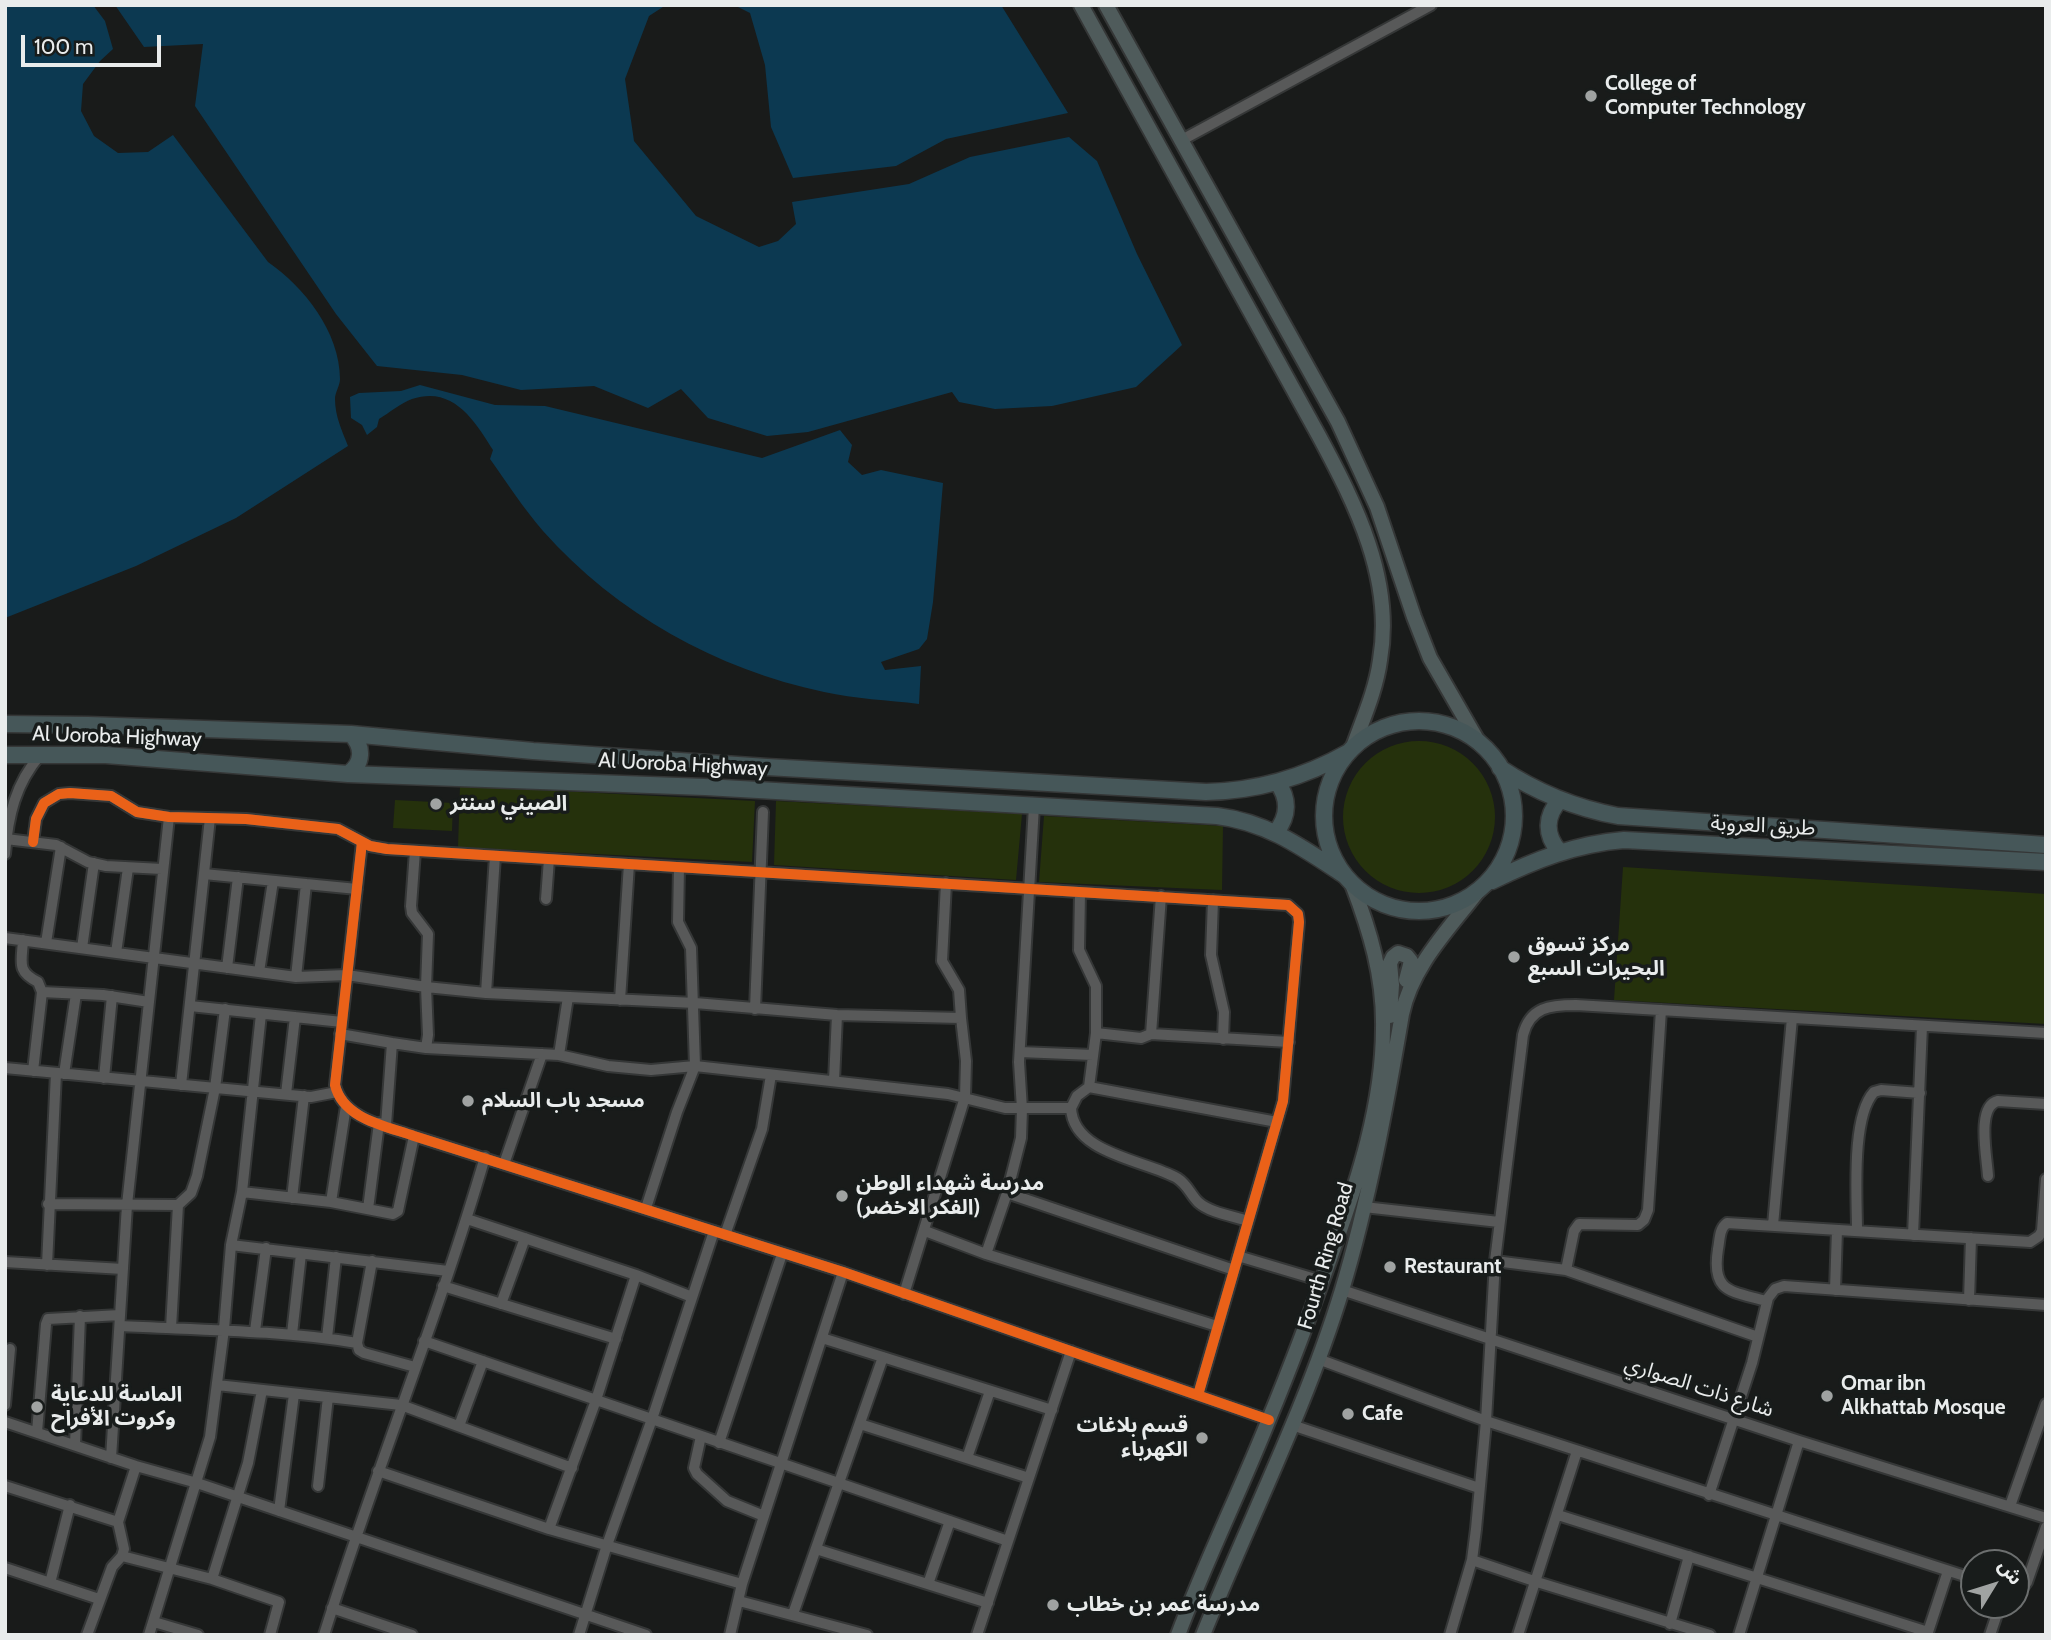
<!DOCTYPE html>
<meta charset="utf-8">
<style>
body{margin:0}
#map{position:relative;width:2051px;height:1640px;overflow:hidden;background:#191b1a;font-family:Cabin,"Noto Sans Arabic",sans-serif}
canvas{display:block}
.frame{position:absolute;inset:0;border:7px solid #e9ecec;pointer-events:none}
.north{position:absolute;left:1960px;top:1549px;width:70px;height:70px;box-sizing:border-box;background:#181c1b;border:2px solid #6c6f6f;border-radius:50%;rotate:52deg;font-size:19px;font-weight:700;line-height:28px;text-align:center;color:#e9ecec}
.north::after{content:'';display:block;margin:auto;width:24px;height:32px;background:#a0a3a2;clip-path:polygon(50% 0,100% 100%,50% 72%,0 100%)}
.scale{position:absolute;left:21px;top:35px;width:140px;height:32px;box-sizing:border-box;border:4px solid #e9ecec;border-top:0;padding-left:9px;font-size:21px;line-height:24px;white-space:nowrap;color:#e9ecec;-webkit-text-stroke:5px #181c1b;paint-order:stroke}
</style>
<div id="map">
<canvas width="2051" height="1640"></canvas>
<div class="frame"></div>
<div class="north">ش</div>
<div class="scale">100 m</div>
</div>
<script>
const c = document.querySelector('canvas').getContext('2d');
c.lineJoin = 'round';
function fill(path, color) { c.fillStyle = color; c.fill(path, 'evenodd'); }
function strokePath(path, color, width, dash) { c.strokeStyle = color; c.lineWidth = width; c.lineCap = dash ? 'butt' : 'round'; c.setLineDash(dash || []); c.stroke(path); }
function label(font, color, halo, rows, align = 'center') {
  c.font = font + ' Cabin,"Noto Sans Arabic",sans-serif'; c.lineWidth = 7; c.setLineDash([]); c.textBaseline = 'middle'; c.strokeStyle = halo; c.fillStyle = color; for (const [text, x, y, turn = 0] of rows) {
    c.save(); c.translate(x, y); c.rotate((+turn || 0) * Math.PI / 180); c.textAlign = isNaN(turn) ? turn : align; if (halo) c.strokeText(text, 0, 0); c.fillText(text, 0, 0); c.restore();
  }
}
fill(new Path2D(`
 M1343 817a76 76 0 1 1 152 0a76 76 0 1 1-152 0Z
 M460 786 755 801 752 862 458 847Z
 M395 800 453 803 452 831 393 828Z
 M776 801 1022 814 1016 880 774 865Z
 M1044 816 1223 826 1222 890 1039 882Z
 M1623 867 2046 894V1024L1614 1000Z`), '#25310c');
fill(new Path2D(`
 M5 5H93L105 21 113 49 100 61 83 84 81 111 94 136 118 153 148 152 173 135 268 262C304 287 340 332 340 379 340 386 335 392 335 399 335 416 342 431 348 446L236 518 136 566 5 618Z
 M115 5H666L649 16 625 79 634 141 696 216 759 247 778 241 796 224 792 202 909 184 970 157 1069 137 1097 161 1137 254 1182 345 1136 387 1052 406 995 409 959 402 952 392 808 432 767 436 708 418 681 389 648 408 594 386 521 390 462 375 377 366 336 314 195 106 203 44 144 47Z
 M734 5H1001L1068 113 946 139 896 166 793 178 771 127 765 65 750 13Z
 M420 385 495 405 545 406 762 458 840 430 852 445 848 462 862 475 881 470 943 483 933 602 927 639 919 649 881 662 885 670 921 666 919 704C888 700 855 699 824 692 716 669 617 614 543 531 524 509 507 483 490 459L493 450C475 421 453 385 412 399 401 403 389 413 379 419L377 427 367 435 362 425 351 418 350 397 359 393 401 391Z`), '#0c3951');
const minor = new Path2D(`
 M1180 141 1431 5
 M6 839 56 845 88 862 106 866 162 869
 M33 842 36 819 44 803 59 794 70 793 111 796 137 812 169 817 246 819 338 829 370 846 387 849 1288 905 1298 914 1299 922 1283 1101 1198 1395
 M362 842 335 1085C343 1119 386 1126 414 1136L843 1272 1269 1420
 M415 851 411 906 412 913 428 934 426 987 428 1035 426 1048 559 1055 608 1066 651 1070 695 1066 948 1094 1005 1108H1071L1077 1096 1089 1087 1096 1033V986L1079 950 1080 892
 M5 854C8 816 15 784 41 754
 M204 874 357 889
 M946 883 942 961 959 990 961 1018
 M546 899 549 859
 M1213 900 1211 955 1224 1012 1223 1039
 M5 938 296 977 347 975 426 987 486 993 695 1003 837 1015 961 1018 966 1061 965 1097 904 1294
 M23 940C22 962 16 971 38 982L42 992 103 995 149 1002
 M46 943 61 847
 M82 948 94 863
 M116 953 128 868
 M227 968 238 877
 M259 972 273 881
 M296 977 306 884
 M486 993 495 856
 M620 1000 629 864
 M190 1006 342 1022
 M755 1009 763 812
 M1096 1033 1141 1038 1151 1034 1161 896
 M340 1034 392 1043
 M1151 1034 1289 1042
 M1020 1052 1093 1055
 M559 1055 568 997
 M5 1068 311 1097 337 1092
 M33 1071 42 992
 M64 1074 76 994
 M104 1078 112 996
 M834 1081 837 1015
 M181 1085 210 818
 M1089 1087 1277 1122
 M286 1094 295 1017
 M1071 1108C1073 1154 1145 1160 1177 1178 1188 1185 1190 1194 1198 1202 1210 1213 1233 1216 1248 1221
 M386 1125 392 1043 426 1048
 M504 1164 542 1054
 M1988 1176C1987 1157 1976 1106 1998 1101L2046 1104
 M242 1192 331 1202 393 1214 398 1211 399 1206 414 1136
 M1007 1193 1234 1270
 M292 1198 304 1096
 M331 1202 346 1106
 M48 1204 178 1205
 M1364 1207 1499 1222
 M646 1208 677 1112 695 1066 691 948 678 922 679 867
 M368 1209 379 1123
 M467 1219 636 1275
 M1773 1225 1792 1018
 M925 1231 986 1254 1217 1326
 M1857 1231C1857 1197 1851 1117 1874 1092L1881 1090 1920 1093
 M725 1235 762 1129 771 1075
 M1913 1235 1922 1026
 M231 1245 448 1271
 M986 1254 1007 1193 1021 1138 1022 1109 1019 1062 1034 806
 M1238 1256 1322 1281
 M1495 1261 1566 1270 1758 1337
 M5 1262 123 1269
 M47 1265 56 1073
 M1566 1270 1574 1231 1579 1224 1638 1225 1644 1220 1648 1210 1661 1010
 M443 1286 616 1339
 M1342 1290 1799 1441 2046 1518
 M1835 1290 1837 1230
 M1969 1300 1971 1238
 M1766 1301C1731 1291 1711 1293 1718 1249 1720 1239 1719 1229 1727 1223L2030 1242 2039 1236 2042 1231 2046 1179
 M501 1304 525 1238
 M120 1326C199 1330 278 1330 357 1343L359 1350 364 1353 415 1367
 M171 1328 178 1205 191 1193 197 1176 215 1088 225 1009
 M255 1331 266 1248
 M292 1334 301 1254
 M327 1338 336 1257
 M822 1338 1052 1410
 M424 1341 1008 1541
 M357 1343 372 1261
 M1318 1359 1486 1421 1974 1579
 M217 1385 401 1405 572 1468
 M262 1390 248 1463 212 1579 279 1602 270 1635
 M5 1405 10 1349
 M5 1422 136 1466 197 1483 646 1635
 M860 1424 1029 1478
 M1292 1425 1479 1488
 M459 1426 483 1361
 M37 1432 46 1324 48 1319 120 1315
 M701 1436 694 1468 697 1474 727 1501 764 1516
 M719 1443 782 1254
 M75 1445 80 1316
 M111 1458 127 1205 169 817
 M967 1458 990 1391
 M378 1471 549 1529 742 1584
 M5 1486 118 1522
 M318 1486 328 1397
 M1709 1495 1752 1363 1768 1298 1775 1289 1784 1286 2046 1305
 M2010 1506 2046 1404
 M279 1511 294 1394
 M1558 1515 1928 1632
 M549 1529 596 1400 636 1275 692 1297
 M816 1549 988 1603
 M122 1556 212 1579
 M1472 1560 1537 1582 1710 1635
 M5 1568 99 1599
 M50 1583 70 1505
 M928 1584 950 1521
 M2016 1591 2022 1589 2027 1582 2046 1527
 M739 1601 867 1635
 M332 1608 412 1635
 M793 1614 883 1357
 M154 1622 198 1635
 M1670 1624 1689 1556
 M87 1635 112 1567 122 1556 124 1549 118 1522 136 1466
 M149 1635 210 1437 224 1329 231 1245 242 1192 261 1014
 M324 1635C374 1474 438 1318 485 1157
 M579 1635 607 1545 652 1419 714 1231
 M730 1635 742 1584 843 1272
 M977 1635 1071 1351
 M1450 1635 1472 1560 1476 1529 1486 1421 1495 1261 1523 1035C1530 1007 1550 1005 1576 1005L2046 1033
 M1518 1635 1577 1451
 M1739 1635 1799 1441
 M1927 1635 1948 1571
 M1990 1635 2000 1605`);
const major = new Path2D(`
 M1081 5 1319 436C1356 505 1394 580 1380 660 1376 690 1363 719 1353 747
 M1106 5 1338 422 1377 507 1414 617 1430 658 1479 743
 M1390 1016 1392 985 1390 963 1393 957 1398 953 1407 956 1411 961 1406 980
 M1178 1635C1205 1562 1240 1492 1269 1419 1292 1364 1313 1307 1333 1250 1358 1180 1383 1104 1383 1028 1384 977 1370 931 1352 884
 M1203 1635C1249 1520 1306 1408 1342 1290 1369 1200 1386 1107 1402 1014 1412 966 1449 929 1478 891`);
const highway = new Path2D(`
 M1324 816a95 95 0 1 1 190 0a95 95 0 1 1-190 0Z
 M5 724 88 725 351 734 533 751 767 767 1206 792C1257 791 1305 777 1349 752
 M5 755H106L348 774 705 787 1217 816C1267 822 1303 848 1344 875
 M1500 768C1536 792 1575 808 1618 816L2046 845
 M348 774C363 764 364 747 351 734
 M1276 832C1289 816 1289 798 1277 782
 M1559 851C1545 835 1545 816 1560 800
 M1492 881C1535 860 1575 844 1624 840L2046 862`);
strokePath(minor, '#353737', 14);
strokePath(major, '#353737', 18);
strokePath(highway, '#353737', 19);
strokePath(minor, '#585959', 10);
strokePath(major, '#4f5b5b', 14);
strokePath(highway, '#465759', 16);
strokePath(new Path2D(`
 M33 842 36 819 44 803 59 794 70 793 111 796 137 812 169 817 246 819 338 829 370 846 387 849 1288 905 1298 914 1299 922 1283 1101 1198 1395
 M362 842 335 1085C343 1119 386 1126 414 1136L843 1272 1269 1420`), '#ea6118', 10);
for (const [x, y, r, color] of [
 [1591,96,7,"#a0a3a2"],
 [436,804,7,"#a0a3a2"],
 [1514,957,7,"#a0a3a2"],
 [468,1101,7,"#a0a3a2"],
 [842,1196,7,"#a0a3a2"],
 [1390,1267,7,"#a0a3a2"],
 [1827,1396,7,"#a0a3a2"],
 [37,1407,7,"#a0a3a2"],
 [1348,1414,7,"#a0a3a2"],
 [1202,1438,7,"#a0a3a2"],
 [1053,1605,7,"#a0a3a2"]
]) { const dot = new Path2D(); dot.arc(x, y, r, 0, 2 * Math.PI); c.fillStyle = color; c.fill(dot); strokePath(dot, '#181c1b', 2.5); }
label('bold 21px', '#e9ecec', '#181c1b', [
 ["College of",1605,84],
 ["Computer Technology",1605,108],
 ["الصيني سنتر",450,804],
 ["مركز تسوق",1528,945],
 ["البحيرات السبع",1528,969],
 ["مسجد باب السلام",482,1101],
 ["مدرسة شهداء الوطن",856,1184],
 ["(الفكر الاخضر)",856,1208],
 ["Restaurant",1404,1267],
 ["Omar ibn",1841,1384],
 ["Alkhattab Mosque",1841,1408],
 ["الماسة للدعاية",51,1395],
 ["وكروت الأفراح",51,1419],
 ["Cafe",1362,1414],
 ["قسم بلاغات",1188,1426,"right"],
 ["الكهرباء",1188,1450,"right"],
 ["مدرسة عمر بن خطاب",1067,1605]
], 'left');
label('21px', '#e9ecec', '#181c1b', [
 ["Al Uoroba Highway",117,737,2],
 ["Al Uoroba Highway",683,765,3],
 ["طريق العروبة",1763,826,3],
 ["Fourth Ring Road",1326,1256,-74],
 ["شارع ذات الصواري",1699,1387,18]
]);
</script>
